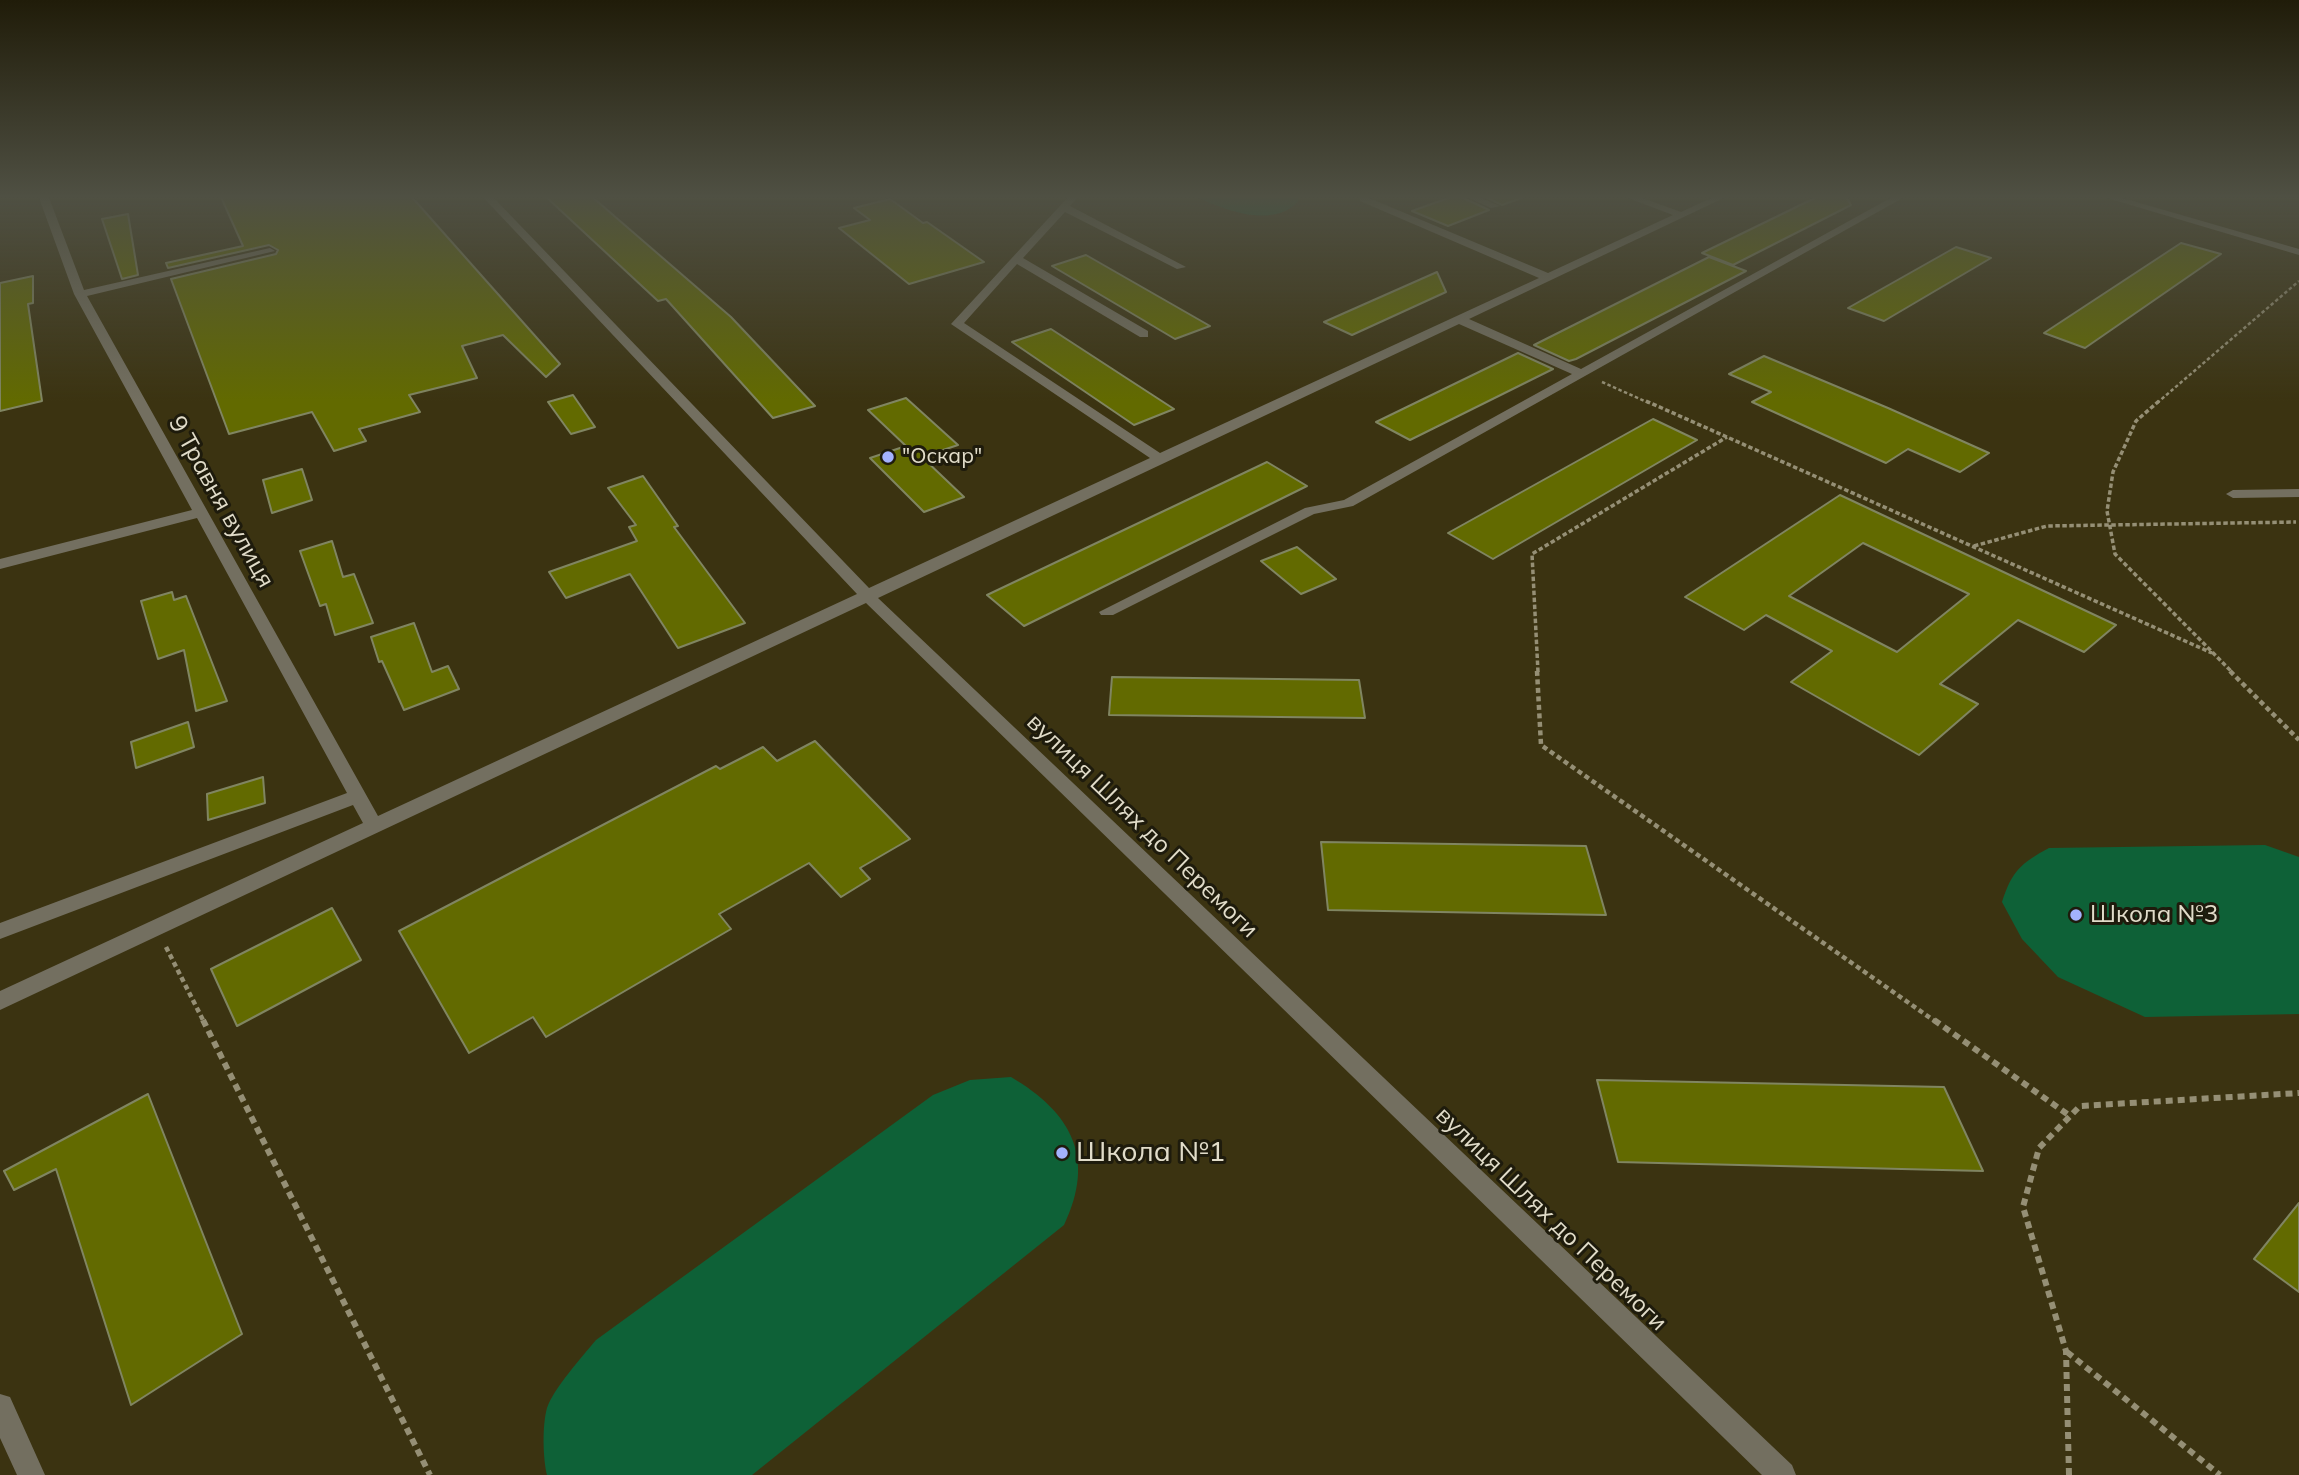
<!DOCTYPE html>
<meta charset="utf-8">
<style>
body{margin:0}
canvas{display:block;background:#3b3311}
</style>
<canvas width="2299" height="1475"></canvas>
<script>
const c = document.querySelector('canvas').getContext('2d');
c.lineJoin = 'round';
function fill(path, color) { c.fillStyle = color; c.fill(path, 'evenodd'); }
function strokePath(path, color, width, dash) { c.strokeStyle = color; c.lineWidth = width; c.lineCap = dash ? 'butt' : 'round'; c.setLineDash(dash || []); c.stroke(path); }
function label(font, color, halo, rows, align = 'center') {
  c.font = font + ' Mulish,sans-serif'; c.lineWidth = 6; c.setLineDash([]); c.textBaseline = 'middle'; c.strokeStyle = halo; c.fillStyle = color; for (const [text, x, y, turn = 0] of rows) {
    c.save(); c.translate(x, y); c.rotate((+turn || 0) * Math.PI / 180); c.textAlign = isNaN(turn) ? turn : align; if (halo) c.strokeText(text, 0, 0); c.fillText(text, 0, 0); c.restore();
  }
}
fill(new Path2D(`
 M1191 195H1298V202C1269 230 1222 208 1191 195Z
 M2265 845 2299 857V1014L2145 1017 2058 977 2022 939 2002 902C2012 871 2021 863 2049 848Z
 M1011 1077C1072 1113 1096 1158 1064 1225L752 1475H547C543 1458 542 1426 547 1408 554 1388 582 1357 596 1340L933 1095 970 1080Z`), '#0e6137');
const building = new Path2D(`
 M220 195H410L560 364 546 377 503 335 462 346 477 378 409 395 420 412 359 429 366 441 334 451 312 412 229 434 171 279 276 254 278 250 269 245 168 268 166 263 243 246Z
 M544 195H590L731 317 815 406 773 418 666 299 658 301Z
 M1457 195 1489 210 1448 226 1412 211Z
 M1481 195H1523L1524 197 1502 205Z
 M1821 195H1845L1851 205 1733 265 1702 253Z
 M890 199 923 223 927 222 984 262 909 284 839 228 870 220 854 208Z
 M128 214 138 275 122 279 102 219Z
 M2181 243 2221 254 2085 348 2044 333Z
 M1956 247 1991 258 1884 321 1848 308Z
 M1086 255 1210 326 1175 339 1052 266Z
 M1709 257 1746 271 1576 359 1569 361 1534 345Z
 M1437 272 1446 292 1352 335 1324 322Z
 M33 276V303L28 304 42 401 0 411V283Z
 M1051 329 1174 409 1134 425 1012 342Z
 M1518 353 1553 369 1410 440 1376 422Z
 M1764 356 1888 408 1989 453 1960 472 1908 449 1886 463 1752 402 1771 392 1729 374Z
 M573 395 595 427 571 434 548 402Z
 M906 398 958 445 922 457 964 497 924 512 870 458 906 446 868 410Z
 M1653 419 1697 440 1493 559 1448 533Z
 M1267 462 1307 486 1024 626 987 595Z
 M302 469 312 500 272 513 263 480Z
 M643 476 678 526 674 527 745 623 678 648 630 574 566 598 549 572 637 541 629 527 636 525 608 488Z
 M1840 495 2116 625 2084 652 2018 620 1940 684 1978 704 1919 755 1791 682 1832 651 1766 615 1744 630 1685 597ZM1863 543 1969 594 1897 652 1789 596Z
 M332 541 343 577 354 574 373 623 335 635 326 604 320 606 300 551Z
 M1297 547 1336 579 1301 594 1261 561Z
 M172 592 174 600 186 596 227 701 196 711 184 650 158 659 141 601Z
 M414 623 432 672 448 666 459 689 404 710 382 661 379 662 371 637Z
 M1112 677 1359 680 1365 718 1109 715Z
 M188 722 194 747 136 768 131 742Z
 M815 741 910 839 860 868 870 879 841 897 809 863 719 914 731 929 546 1037 533 1017 469 1053 399 931 716 766 720 769 763 747 777 761Z
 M263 777 265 803 208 820 207 794Z
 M1321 842 1586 846 1606 915 1328 910Z
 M332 908 361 960 237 1026 211 969Z
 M1597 1080 1944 1087 1983 1171 1618 1162Z
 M148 1094 242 1334 131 1405 56 1169 14 1190 4 1171Z
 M2299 1203V1292L2254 1259Z`);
fill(building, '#626a00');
strokePath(building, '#808561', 2);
strokePath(new Path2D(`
 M1602 382 1649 403
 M2157 403 2299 281`), '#958f75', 2.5, [3.5, 2.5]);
strokePath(new Path2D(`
 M1646 401 2212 653
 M2159 401 2136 421 2113 472 2107 511 2115 554 2232 672
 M1974 546 2047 526 2296 522
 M1538 672 1532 554 1727 437`), '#958f75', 3.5, [4.5, 2.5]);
strokePath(new Path2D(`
 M1537 671 1541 745 1936 1022
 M2230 671 2299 740
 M166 947 204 1022`), '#958f75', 4.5, [5, 3.5]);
strokePath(new Path2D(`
 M203 1020 430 1475
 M1934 1020 2070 1116
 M2067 1352 2220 1475
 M2069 1475 2066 1351 2023 1207 2039 1148 2080 1106 2299 1093`), '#958f75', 6, [7, 5]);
fill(new Path2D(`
 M38 195H48L84 290 270 248 275 251 87 296 378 816 857 594 481 195H491L869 588 1150 458 951 324 1070 195H1080L1070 206 1186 267 1177 269 1065 212 1023 258 1148 331V337H1140L1017 264 964 323 1160 453 1539 278 1360 201V195H1370L1369 198 1548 273 1673 215 1620 195H1634L1681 212 1718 195H1730L1469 319 1581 369 1896 195H1908L1353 506 1314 514 1113 615H1101L1099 612 1305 508 1344 500 1572 374 1459 324 878 598 1792 1465 1796 1475H1762L866 603 0 1010V991L363 823 353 805 0 939V923L347 793 197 518 0 569V559L192 510 74 294Z
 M1462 195H1475L1500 206 1491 208Z
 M2097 195H2112L2299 249V255Z
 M2299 489V497L2233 498 2226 494 2233 490Z
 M0 1394 10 1397 45 1475H17L0 1438Z`), '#736f60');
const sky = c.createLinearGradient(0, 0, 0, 401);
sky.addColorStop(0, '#201c09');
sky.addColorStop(0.49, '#4f5043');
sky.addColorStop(1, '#4f504300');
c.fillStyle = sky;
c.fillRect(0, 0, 2299, 401);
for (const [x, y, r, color] of [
 [888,457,7,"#a3b2fd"],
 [2076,915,7,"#a3b2fd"],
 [1062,1153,7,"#a3b2fd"]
]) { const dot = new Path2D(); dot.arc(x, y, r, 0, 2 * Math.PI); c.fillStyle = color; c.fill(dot); strokePath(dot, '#1e1b0c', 2.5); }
label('21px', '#e1dcc9', '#1e1b0c', [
 ["\"Оскар\"",902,457]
], 'left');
label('24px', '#e1dcc9', '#1e1b0c', [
 ["9 Травня вулиця",221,502,61],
 ["вулиця Шлях до Перемоги",1142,826,44],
 ["вулиця Шлях до Перемоги",1551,1219,44]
]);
label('24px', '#e1dcc9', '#1e1b0c', [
 ["Школа №3",2090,915]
], 'left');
label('28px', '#e1dcc9', '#1e1b0c', [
 ["Школа №1",1076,1153]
], 'left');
</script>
